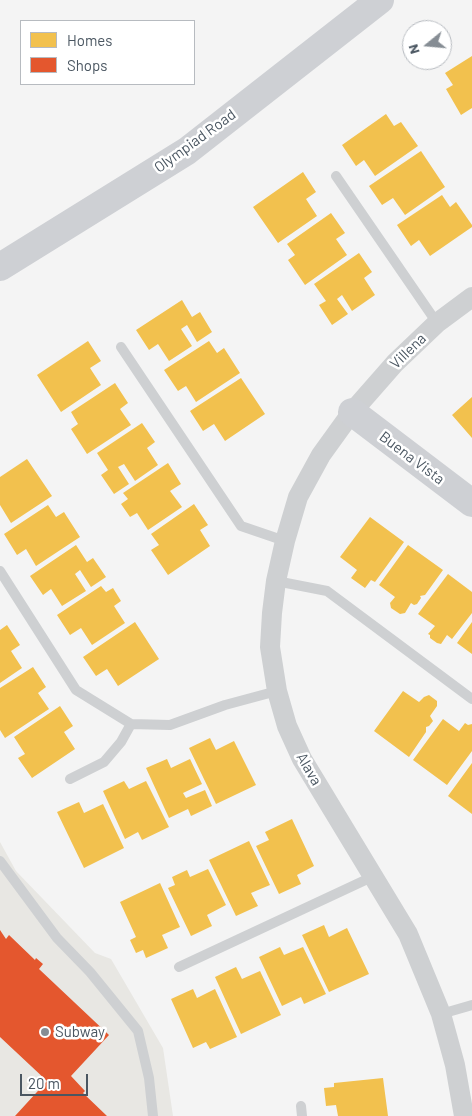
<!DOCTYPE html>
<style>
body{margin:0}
#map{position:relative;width:472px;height:1116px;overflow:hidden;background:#f4f4f4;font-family:Barlow,sans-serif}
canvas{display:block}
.legend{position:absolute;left:20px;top:20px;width:175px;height:65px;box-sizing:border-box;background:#fff;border:1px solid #b7bbc0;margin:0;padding:6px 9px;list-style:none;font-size:15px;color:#4a5661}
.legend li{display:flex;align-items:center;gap:10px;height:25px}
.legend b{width:25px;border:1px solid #b7bbc0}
.north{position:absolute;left:402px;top:20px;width:50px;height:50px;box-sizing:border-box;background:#fff;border:1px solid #b7bbc0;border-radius:50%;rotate:253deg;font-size:14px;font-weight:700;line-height:20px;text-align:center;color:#4a5661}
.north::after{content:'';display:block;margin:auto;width:18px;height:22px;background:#868d94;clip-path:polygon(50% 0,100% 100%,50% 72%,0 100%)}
.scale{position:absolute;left:20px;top:1074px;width:68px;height:22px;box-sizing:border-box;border:2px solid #4a5661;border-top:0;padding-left:6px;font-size:15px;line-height:18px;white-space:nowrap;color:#4a5661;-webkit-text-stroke:4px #fff;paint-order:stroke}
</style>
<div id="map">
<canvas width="472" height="1116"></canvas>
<ul class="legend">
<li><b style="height:14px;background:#f2c14e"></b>Homes</li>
<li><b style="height:14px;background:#e4572e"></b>Shops</li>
</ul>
<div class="north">N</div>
<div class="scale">20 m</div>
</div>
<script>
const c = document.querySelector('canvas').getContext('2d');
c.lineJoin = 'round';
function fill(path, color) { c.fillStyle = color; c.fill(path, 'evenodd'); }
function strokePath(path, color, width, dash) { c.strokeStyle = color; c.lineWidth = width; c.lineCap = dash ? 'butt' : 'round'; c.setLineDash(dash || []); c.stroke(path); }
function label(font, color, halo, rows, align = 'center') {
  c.font = font + ' Barlow,sans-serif'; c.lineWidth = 5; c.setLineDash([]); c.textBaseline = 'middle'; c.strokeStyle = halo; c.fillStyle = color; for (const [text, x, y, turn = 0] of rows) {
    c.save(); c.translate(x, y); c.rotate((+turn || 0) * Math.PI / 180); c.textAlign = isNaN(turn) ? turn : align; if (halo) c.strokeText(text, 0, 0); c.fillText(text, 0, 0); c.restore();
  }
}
fill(new Path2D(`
 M0 842 16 871 95 953 111 959 163 1048 173 1116H0Z`), '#e8e7e3');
fill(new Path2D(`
 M472 56V108L461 115 446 89 453 85 445 73Z
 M386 114 394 126 401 122 418 146 375 176 364 160 356 166 342 145Z
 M421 151 445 187 405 215 393 198 382 205 369 186Z
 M303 172 316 192 306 199 317 216 278 243 253 207Z
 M442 195 450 207 456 202 472 225V227L430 256 419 240 411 246 397 225Z
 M331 213 345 233 336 239 347 255 305 285 288 260 295 255 287 244Z
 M359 253 372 272 364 278 375 295 352 311 342 295 337 299 348 314 332 325 319 305 326 301 314 284Z
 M182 300 192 317 200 312 212 332 197 342 187 325 181 329 192 346 169 361 158 344 149 350 136 330Z
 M88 341 101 361 90 368 101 385 61 412 37 375Z
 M209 341 217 353 224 348 240 373 196 402 186 386 178 391 164 370Z
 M241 378 265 414 225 441 214 424 203 431 190 411Z
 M115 383 128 403 120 409 131 425 87 454 71 429 78 424 71 412Z
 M472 397V438L452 415Z
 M142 423 155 442 147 448 158 465 135 481 124 464 118 467 129 484 114 494 101 475 108 470 97 453Z
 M27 459 52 496 11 523 0 505V477Z
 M168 463 181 484 170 491 182 507 148 530 137 513 130 517 121 504 128 499 123 493Z
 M194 504 208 525 200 530 210 546 168 575 151 550 159 545 151 534Z
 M48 505 56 517 64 512 80 537 36 566 26 549 17 555 4 534Z
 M370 517 404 542 375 582 371 580 365 588 351 578 357 570 340 557Z
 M76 545 87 562 93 558 106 577 91 587 80 570 75 574 86 591 62 606 51 589 43 595 30 576Z
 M408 545 443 570 425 595 420 596 421 598 417 604 414 605 411 603 405 613 400 614 391 608 390 603 395 597 379 585Z
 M448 574 472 592V613L452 639 447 635 441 644 437 643 430 638V635L428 634 435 626 418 614Z
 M101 586 106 592 113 588 121 601 114 606 125 623 92 645 81 628 70 635 57 615Z
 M135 622 159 659 118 686 107 669 96 676 83 657Z
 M472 622V654L457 643Z
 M7 625 20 645 11 651 22 668 0 683V630Z
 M33 667 46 687 38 693 49 709 5 738 0 730V688Z
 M403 691 419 702 424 697 429 695 437 701V706L430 716 433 721 429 726 426 727V732L409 757 374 731Z
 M60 706 73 726 64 732 75 749 32 778 18 758 25 754 14 737Z
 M443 719 459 731 465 723 468 725 472 724V751L447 785 413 760Z
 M210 738 216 750 234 741 256 785 216 804 189 748Z
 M167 759 171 768 190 759 202 784 183 793 186 798 205 790 212 806 191 816 188 809 169 818 146 768Z
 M472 763V814L448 796Z
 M124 781 129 789 146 781 169 827 142 840 138 832 125 839 103 791Z
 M79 802 84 813 103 804 124 848 84 868 57 812Z
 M292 819 314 866 297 875 301 884 279 894 256 846 269 840 265 832Z
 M249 841 270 885 251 893 258 906 236 916 209 860Z
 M208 869 226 905 207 915 212 926 191 936 168 888 175 885 172 877 187 870 190 877Z
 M160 883 180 927 162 935 168 948 146 958 143 950 136 953 130 940 136 937 120 902Z
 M324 925 329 937 347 928 369 974 329 992 302 935Z
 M280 947 284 955 303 947 326 994 304 1004 301 997 282 1006 259 957Z
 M236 967 242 979 260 971 281 1015 241 1034 215 977Z
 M193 989 197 998 215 989 237 1037 210 1049 206 1042 193 1048 171 999Z
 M383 1078 388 1116H338L336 1105 326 1106 324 1088 334 1087V1083Z`), '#f2c14e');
fill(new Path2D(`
 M0 930 6 939 9 935 35 960 36 958 43 964 39 969 109 1035 71 1076 85 1091 83 1093 107 1116H15L47 1081 0 1037Z`), '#e4572e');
strokePath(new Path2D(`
 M336 176 437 323
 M121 347 241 526 285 541
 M0 571 76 690 131 724
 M276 581 327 591 472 699
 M70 779 104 762 121 742 131 724 170 725 225 705 277 691
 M0 861 57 938 90 972 138 1031 149 1078 153 1116
 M179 967 374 876
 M441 1014 472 1005
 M301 1106 302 1116`), '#ced0d2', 10);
strokePath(new Path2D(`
 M464 1116 455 1065 441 1014 408 934 302 759 287 726 277 691 270 647 272 613 276 581 285 541 298 497 321 455 352 412 395 363 437 323 472 297`), '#ced0d2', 20);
strokePath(new Path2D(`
 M0 267 187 151 380 0
 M352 412 472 503`), '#ced0d4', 28);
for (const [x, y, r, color] of [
 [45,1032,5,"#868d94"]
]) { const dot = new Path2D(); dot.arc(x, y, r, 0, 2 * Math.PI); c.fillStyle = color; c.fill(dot); strokePath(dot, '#fff', 2); }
label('15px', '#4a5661', '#fff', [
 ["Olympiad Road",195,141,-36],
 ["Villena",408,351,-44],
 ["Buena Vista",412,458,37],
 ["Alava",309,769,60]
]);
label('15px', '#4a5661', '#fff', [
 ["Subway",55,1032]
], 'left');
</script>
